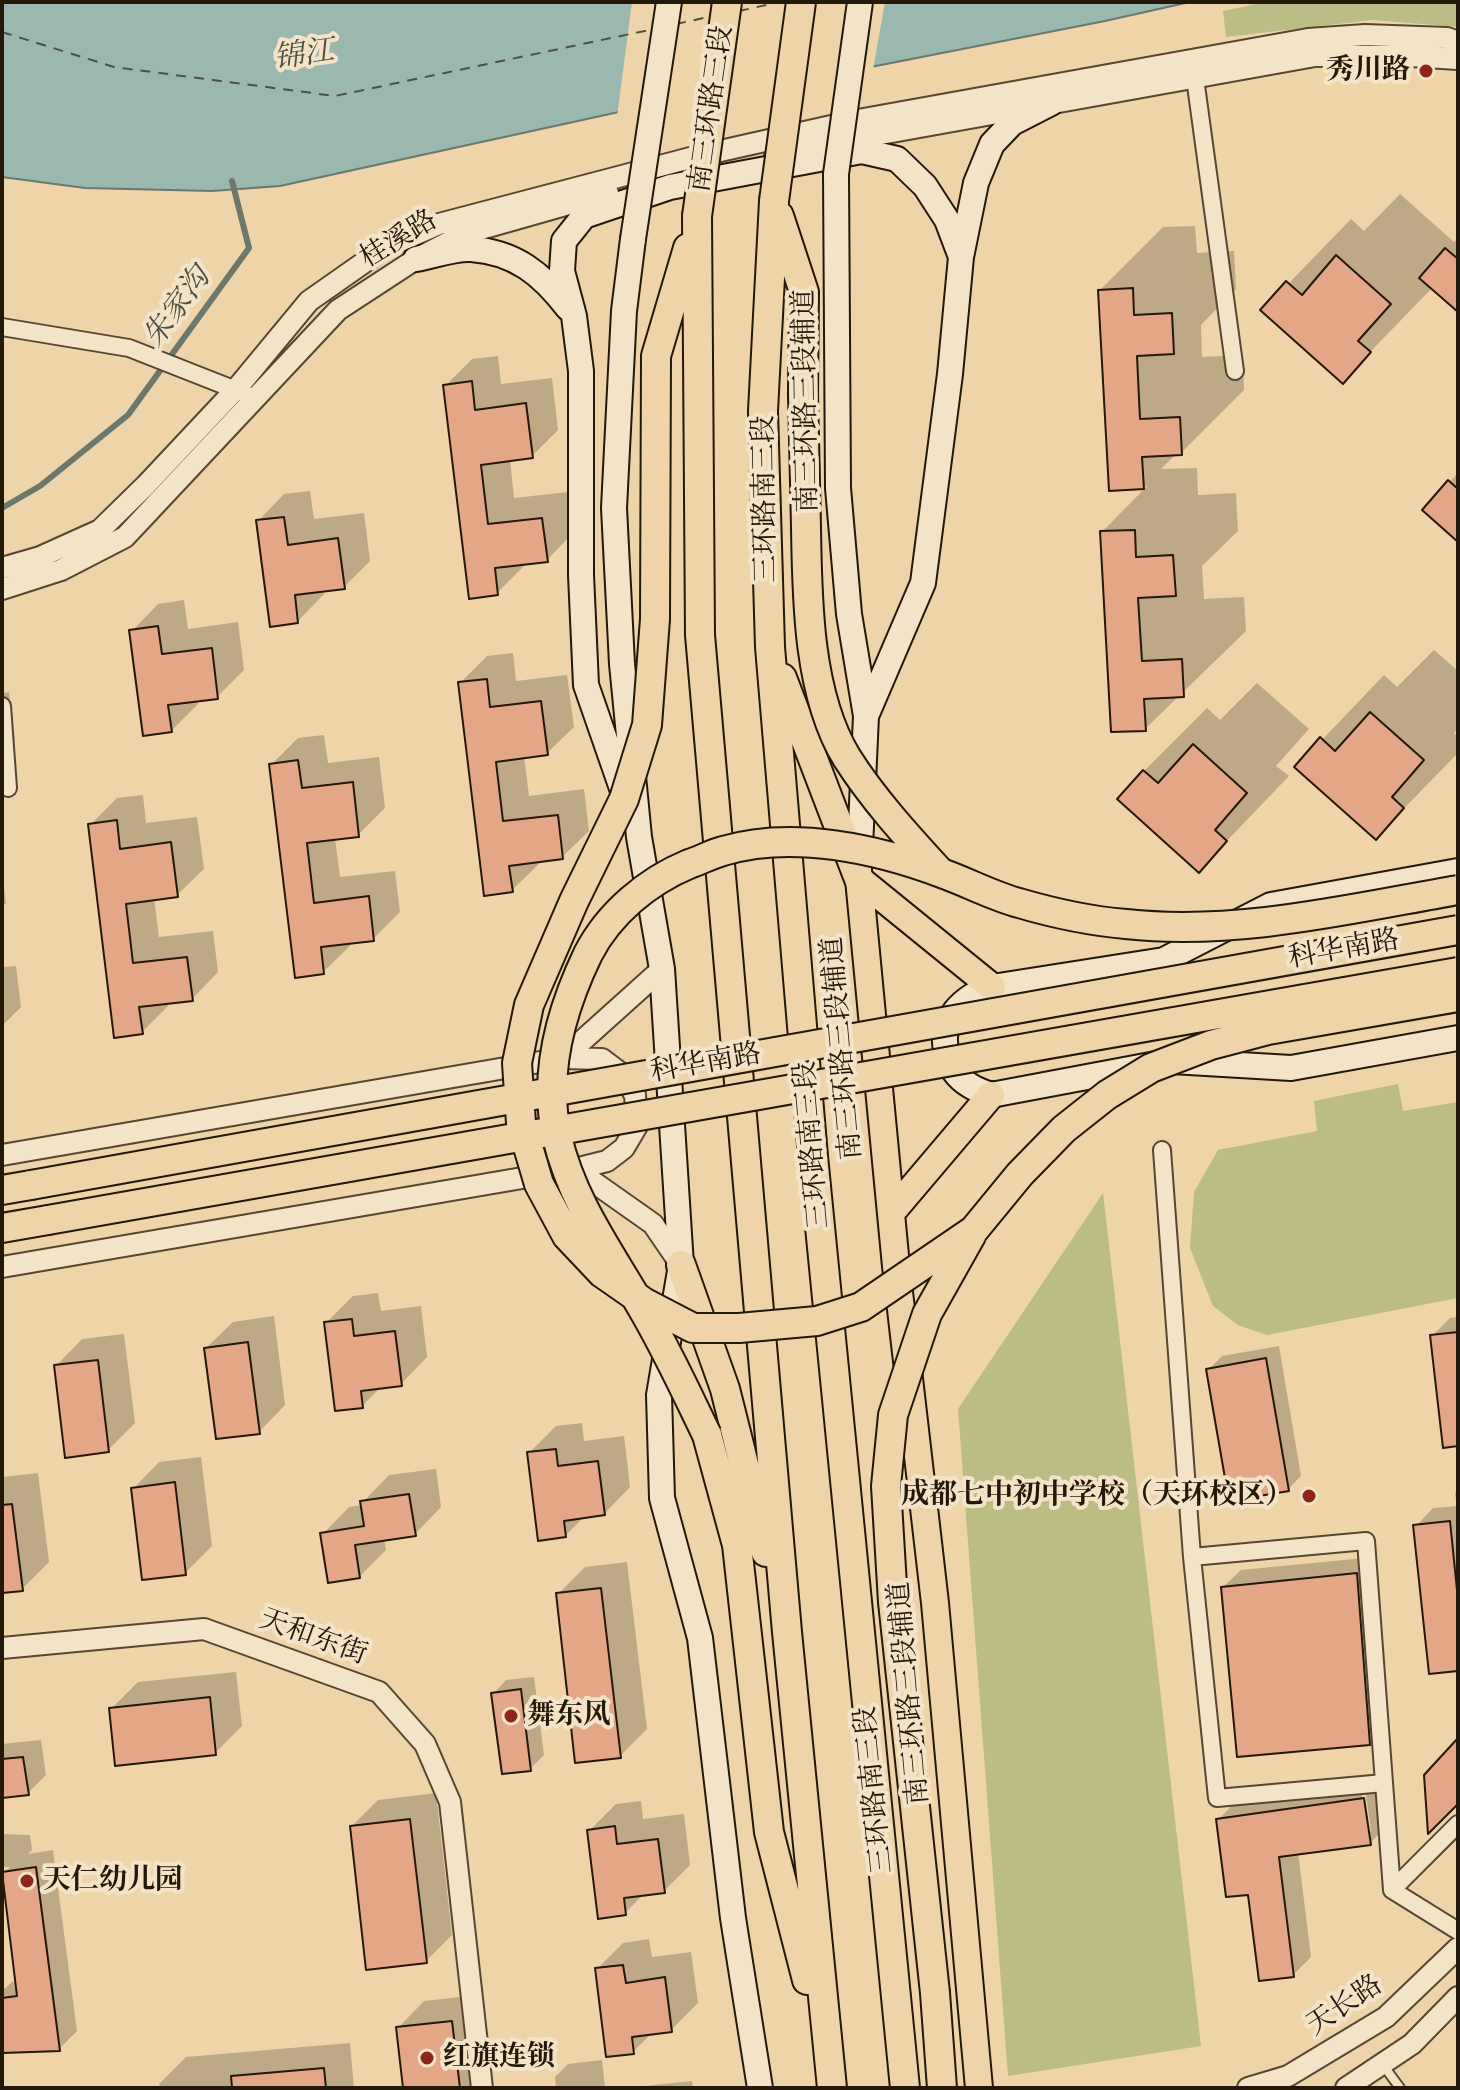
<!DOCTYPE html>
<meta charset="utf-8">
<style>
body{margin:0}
#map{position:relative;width:1460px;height:2090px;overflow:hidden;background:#eed4a8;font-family:Alegreya,serif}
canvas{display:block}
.frame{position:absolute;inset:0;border:4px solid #241809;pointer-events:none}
</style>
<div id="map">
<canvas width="1460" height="2090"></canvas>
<div class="frame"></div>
</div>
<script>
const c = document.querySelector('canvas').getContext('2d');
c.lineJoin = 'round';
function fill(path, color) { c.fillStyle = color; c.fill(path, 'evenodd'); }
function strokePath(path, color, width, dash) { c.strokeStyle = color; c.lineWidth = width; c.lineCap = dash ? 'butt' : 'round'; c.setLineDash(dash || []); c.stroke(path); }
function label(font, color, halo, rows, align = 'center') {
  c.font = font + ' Alegreya,"Noto Serif SC",serif'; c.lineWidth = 8; c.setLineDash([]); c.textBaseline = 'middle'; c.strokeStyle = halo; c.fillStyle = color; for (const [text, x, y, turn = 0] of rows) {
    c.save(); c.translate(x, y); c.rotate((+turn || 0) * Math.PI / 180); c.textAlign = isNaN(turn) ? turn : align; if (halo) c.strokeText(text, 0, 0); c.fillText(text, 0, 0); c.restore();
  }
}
fill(new Path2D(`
 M1265 2H1458V27L1373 20 1226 37 1223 11Z
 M1398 1084 1403 1111 1458 1102V1298L1267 1335 1238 1325 1213 1306 1190 1248 1194 1192 1218 1150 1317 1131 1314 1101Z
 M1103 1193 1201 2046 1008 2076 958 1409Z`), '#bcbc85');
const water = new Path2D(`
 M2 2H1190L1105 21 881 65 619 112 280 186 212 191 85 188 2 177Z`);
fill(water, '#9ab8ad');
strokePath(water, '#6b786b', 2);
fill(new Path2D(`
 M632 2H885L873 70 617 117Z`), '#eed4a8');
fill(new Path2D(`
 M1400 194 1454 242 1458 238V310L1433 287 1342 381 1263 310 1351 219 1364 231Z
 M1195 226 1197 253 1234 251 1236 289 1201 325 1202 357 1243 355 1244 390 1181 453H1177L1161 469 1197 468 1198 495 1236 493 1238 531 1202 566 1204 599 1244 597 1246 631 1145 729 1102 532 1147 486 1111 488 1100 290 1163 227Z
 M498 356 501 384 552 378 558 430 532 456 510 459 514 498 568 492 573 533 547 560 523 563V567L497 593 445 386 472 359Z
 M1458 473V539L1425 509Z
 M310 491 314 519 364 513 370 561 344 587 324 590V594L298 621 258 521 284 494Z
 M184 600 188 629 238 622 244 670 217 697 197 699 198 704 171 731 132 631 158 604Z
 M1434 650 1458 671V728L1454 733 1458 737V753L1376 837 1297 766 1384 675 1397 687Z
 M513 653 516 681 567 675 574 727 547 753 524 756 529 796 584 789 589 831 562 857 538 860 539 864 512 890 460 683 487 656Z
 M1257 683 1309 729 1276 766 1289 776 1199 870 1144 771 1207 708 1220 720Z
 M9 692 15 740 2 752V693Z
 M324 735 328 763 379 757 385 808 358 835 335 838 340 877 395 871 400 912 373 939 349 942 350 946 323 972 271 765 298 738Z
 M143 795 146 823 197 817 204 869 177 895 154 898 159 937 213 931 218 972 192 999 168 1002V1006L142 1032 90 825 117 798Z
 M2 870 6 903 2 907Z
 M16 966 21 1007 2 1026V967Z
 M378 1293 381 1311 421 1306 427 1357 401 1384 382 1386 362 1406 326 1323 353 1296Z
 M274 1316 285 1405 259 1432 206 1348 233 1322Z
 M1458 1317V1444L1432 1336 1450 1318Z
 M124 1334 135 1423 108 1450 56 1366 82 1339Z
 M1279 1346 1301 1476 1288 1489 1209 1369 1222 1356Z
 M582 1423 584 1441 624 1436 630 1487 604 1514 585 1516 565 1536 529 1453 556 1426Z
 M201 1457 212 1546 185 1573 133 1489 159 1462Z
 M436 1469 441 1507 415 1534 384 1538 386 1550 359 1577 323 1534 349 1507 363 1505V1502L389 1475Z
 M38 1473 49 1562 22 1589 2 1591V1477Z
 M1458 1491V1668L1416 1526 1433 1508 1457 1506 1455 1493Z
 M1375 1557 1387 1725 1369 1743 1223 1587 1241 1570Z
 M627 1562 647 1729 620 1756 558 1594 585 1567Z
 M236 1672 242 1726 215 1753 111 1709 138 1682Z
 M534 1677 544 1755 530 1769 493 1694 506 1680Z
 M41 1740 46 1775 28 1793 2 1796V1744Z
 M1382 1781 1388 1825 1370 1843 1298 1852 1311 1957 1293 1975 1250 1892 1219 1819 1236 1801ZM1361 1788H1365L1371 1831H1367Z
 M436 1793 452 1935 426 1961 352 1826 378 1800Z
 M641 1801 643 1819 684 1814 690 1865 664 1891 644 1894 625 1913 589 1831 616 1804Z
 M2 1834 30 1835 32 1850 28 1854 53 1850 77 2031 59 2049 2 2051V1991L12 1982 18 1981 4 1873 10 1867H2Z
 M649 1939 652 1957 691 1952 698 2003 671 2030 653 2032 633 2052 597 1969 623 1943Z
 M478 1995 486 2088H405L398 2028 424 2001Z
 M350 2043 354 2088H160L159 2084 186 2057Z
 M602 2060 605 2088H556L555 2077 568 2064Z
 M692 2081 693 2088H625Z`), '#0003');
strokePath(new Path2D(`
 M2 508 40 486 128 415 249 248 232 181`), '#6b786b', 6);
strokePath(new Path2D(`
 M739 11 780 2
 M676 24 713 16
 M2 32 114 67 335 96 654 29`), '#4d5042', 2, [10, 8]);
const building = new Path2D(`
 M1445 248 1458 259V312L1419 278Z
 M1336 255 1391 304 1358 341 1371 352 1343 384 1260 310 1286 281 1302 295Z
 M1133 288 1134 315 1172 313 1174 354 1137 356 1140 419 1180 417 1182 455 1142 457 1144 489 1109 491 1098 290Z
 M472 381 475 410 526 403 533 458 481 465 488 524 542 518 548 562 495 568 498 595 469 599 443 385Z
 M1448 480 1458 489V542L1422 510Z
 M284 517 288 545 338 538 345 589 295 595 298 623 270 627 256 520Z
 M1135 530 1136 557 1173 555 1176 596 1138 598 1142 661 1182 659 1184 697 1144 699 1146 731 1111 732 1100 531Z
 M158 626 162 654 212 648 218 699 168 705 172 732 143 736 129 630Z
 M487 679 490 707 541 701 548 755 496 762 503 821 558 815 563 859 509 866 513 892 484 896 458 682Z
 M1370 712 1424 760 1392 797 1404 808 1376 840 1294 767 1320 737 1335 751Z
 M1193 744 1247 793 1215 830 1227 841 1199 873 1117 799 1143 770 1158 783Z
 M298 760 302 788 353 782 359 837 307 843 314 903 369 896 374 941 321 947 324 974 295 978 269 764Z
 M117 820 120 849 171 842 178 897 126 904 133 963 187 957 193 1001 139 1007 143 1034 114 1038 88 824Z
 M352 1319 354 1336 395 1331 402 1386 361 1391 363 1408 335 1411 324 1322Z
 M1458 1332V1446L1443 1448 1430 1335Z
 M248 1342 260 1434 216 1439 204 1348Z
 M1266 1358 1289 1491 1229 1501 1206 1369Z
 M98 1360 109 1452 65 1458 54 1365Z
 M556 1449 558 1466 598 1461 605 1515 564 1521 566 1537 538 1541 527 1452Z
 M175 1482 186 1575 142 1580 131 1488Z
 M409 1494 416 1536 355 1545 360 1578 328 1583 320 1533 364 1526 360 1501Z
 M12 1504 23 1591 2 1593V1505Z
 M1450 1521 1458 1600V1671L1429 1674 1413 1525Z
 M1357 1573 1370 1745 1237 1757 1221 1587Z
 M601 1588 621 1758 575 1763 556 1593Z
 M521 1689 531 1771 502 1774 491 1693Z
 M210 1697 216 1755 115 1766 109 1708Z
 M1458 1738V1804L1428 1834 1424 1775Z
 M23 1757 29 1795 2 1798V1759Z
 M1364 1798 1371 1845 1279 1857 1294 1977 1259 1981 1248 1895 1226 1897 1216 1819Z
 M410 1819 427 1963 366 1970 350 1826Z
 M615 1826 617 1844 658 1839 665 1893 624 1898 626 1915 598 1919 587 1830Z
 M36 1867 60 2051 2 2053V1998L17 1996 2 1872Z
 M623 1965 626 1983 665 1977 672 2032 632 2037 634 2054 606 2057 595 1968Z
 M452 2021 460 2088H403L396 2027Z
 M324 2068 326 2088H232L231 2076Z`);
fill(building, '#e3a687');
strokePath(building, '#241809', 2);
const service = new Path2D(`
 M1383 2065 1400 2088`);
const minor = new Path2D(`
 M1195 78 1235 371
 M2 327 129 348 246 394
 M2 706 8 788
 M1162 1150 1192 1557 1217 1798 1384 1783
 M1192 1557 1366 1541 1392 1890 1458 1931
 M1392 1890 1458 1824`);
const tertiary = new Path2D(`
 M775 153 1315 56H1410L1458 59
 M2 568 40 557 100 530 146 485 237 388 309 301 386 247 439 224 698 156 858 120 1308 39 1365 35 1447 38 1458 42
 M2 589 61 570 125 537 338 310 416 259 467 233 608 193
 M563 1058 602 1059 623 1075 635 1095 637 1126 624 1148 607 1161 575 1169
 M2 1155 563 1058 662 969
 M2 1267 575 1169 653 1224 681 1265
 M2 1648 204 1629 379 1692 425 1744 450 1802 482 2088
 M1248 2088 1288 2076 1386 2017 1458 1948
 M1346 2088 1412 2044 1458 1997`);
const secondary = new Path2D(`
 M836 174 838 488 849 614 866 716 859 869
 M633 239 624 311 614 508 622 664 639 837 662 969 681 1265 659 1395 662 1498 700 1638 733 1918 760 2088
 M416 259C433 256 454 248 471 249 515 252 542 274 568 308
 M866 716 923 583 950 374 961 257 976 183 992 144 1012 123 1051 103
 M625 797 586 685 581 575V371L574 316 562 271 564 241 584 216 670 187 862 151 897 159 925 186 947 220 961 257
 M1458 871 1271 905 1164 960 992 987C964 996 937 1020 947 1053 949 1058 951 1066 954 1071 963 1084 977 1090 991 1095L1172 1061 1291 1068 1458 1038`);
const primary = new Path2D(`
 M859 879 896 1266 935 1603 979 2088
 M859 879 992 987
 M891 1213 991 1095`);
const trunk = new Path2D(`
 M774 201 763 411 770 647 813 1156 905 2088
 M697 216 700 635 787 1632 832 2088
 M779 216 804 292 803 394
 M655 619 656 356 688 248
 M782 678 859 879
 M2 1190 31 1185
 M2 1228 48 1220
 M681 1265 725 1389 766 1552
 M707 1435 737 1545 769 1832 807 1980
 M935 1993 942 2088`);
strokePath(service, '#564731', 12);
strokePath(minor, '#564731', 20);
strokePath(tertiary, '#564731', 24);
strokePath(secondary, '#241809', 28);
strokePath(primary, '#241809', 30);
strokePath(trunk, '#241809', 32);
strokePath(service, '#f4e3c6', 8);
strokePath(minor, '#f4e3c6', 16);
strokePath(tertiary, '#f4e3c6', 20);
strokePath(secondary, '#f4e3c6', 24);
strokePath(primary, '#eed4a8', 26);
strokePath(trunk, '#eed4a8', 28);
const secondaryBridge = new Path2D(`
 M836 174 860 2
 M633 239 669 2`);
const trunkBridge = new Path2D(`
 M774 201 801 2
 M697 216 727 2
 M803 394C804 438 805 483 806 527 807 599 808 695 847 758 873 799 907 836 939 871
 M655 619 647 725 624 799 574 901 529 1005 517 1063 521 1123 539 1184 567 1236 602 1273 645 1303 693 1328H739L817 1321 861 1307 974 1230 1020 1174 1064 1129 1107 1095 1151 1068 1211 1045 1268 1030 1458 997
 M31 1185 1458 930
 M48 1220 1458 972
 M707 1435C686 1392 666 1348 641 1306 609 1251 572 1201 557 1137 543 1075 561 1010 588 954 609 913 648 881 689 864 701 860 712 854 723 851 793 830 878 849 944 874 969 883 993 896 1019 903 1053 913 1090 921 1126 924 1237 936 1349 909 1458 890
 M935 1993 893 1602 886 1486 893 1415 927 1314 972 1234`);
strokePath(secondaryBridge, '#241809', 28, []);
strokePath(trunkBridge, '#241809', 32, []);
strokePath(secondaryBridge, '#f4e3c6', 24);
strokePath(trunkBridge, '#eed4a8', 28);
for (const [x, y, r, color] of [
 [1426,71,8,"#8f2418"],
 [1309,1496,8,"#8f2418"],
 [511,1716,8,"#8f2418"],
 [27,1881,8,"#8f2418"],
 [427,2058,8,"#8f2418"]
]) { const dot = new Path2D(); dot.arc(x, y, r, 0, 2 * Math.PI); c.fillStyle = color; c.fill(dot); strokePath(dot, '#f4e3c6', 3); }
label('bold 28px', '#241809', '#f4e3c6', [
 ["秀川路",1410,71,"right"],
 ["成都七中初中学校（天环校区）",1293,1496,"right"],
 ["舞东风",527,1716],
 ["天仁幼儿园",43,1881],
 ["红旗连锁",443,2058]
], 'left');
label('28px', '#241809', '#f4e3c6', [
 ["南三环路三段",712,109,-82],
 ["桂溪路",399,240,-31],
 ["南三环路三段辅道",807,401,-91],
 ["三环路南三段",766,499,-91],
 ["科华南路",1344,950,-10],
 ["南三环路三段辅道",843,1048,-95],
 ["科华南路",706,1064,-10],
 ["三环路南三段",813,1145,-95],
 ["天和东街",313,1638,20],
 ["南三环路三段辅道",910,1693,-95],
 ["三环路南三段",875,1790,-96],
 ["天长路",1345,2006,-34]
]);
label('italic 30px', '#4d5042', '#f4e3c6', [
 ["锦江",304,56,-8],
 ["朱家沟",178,308,-54]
]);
</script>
